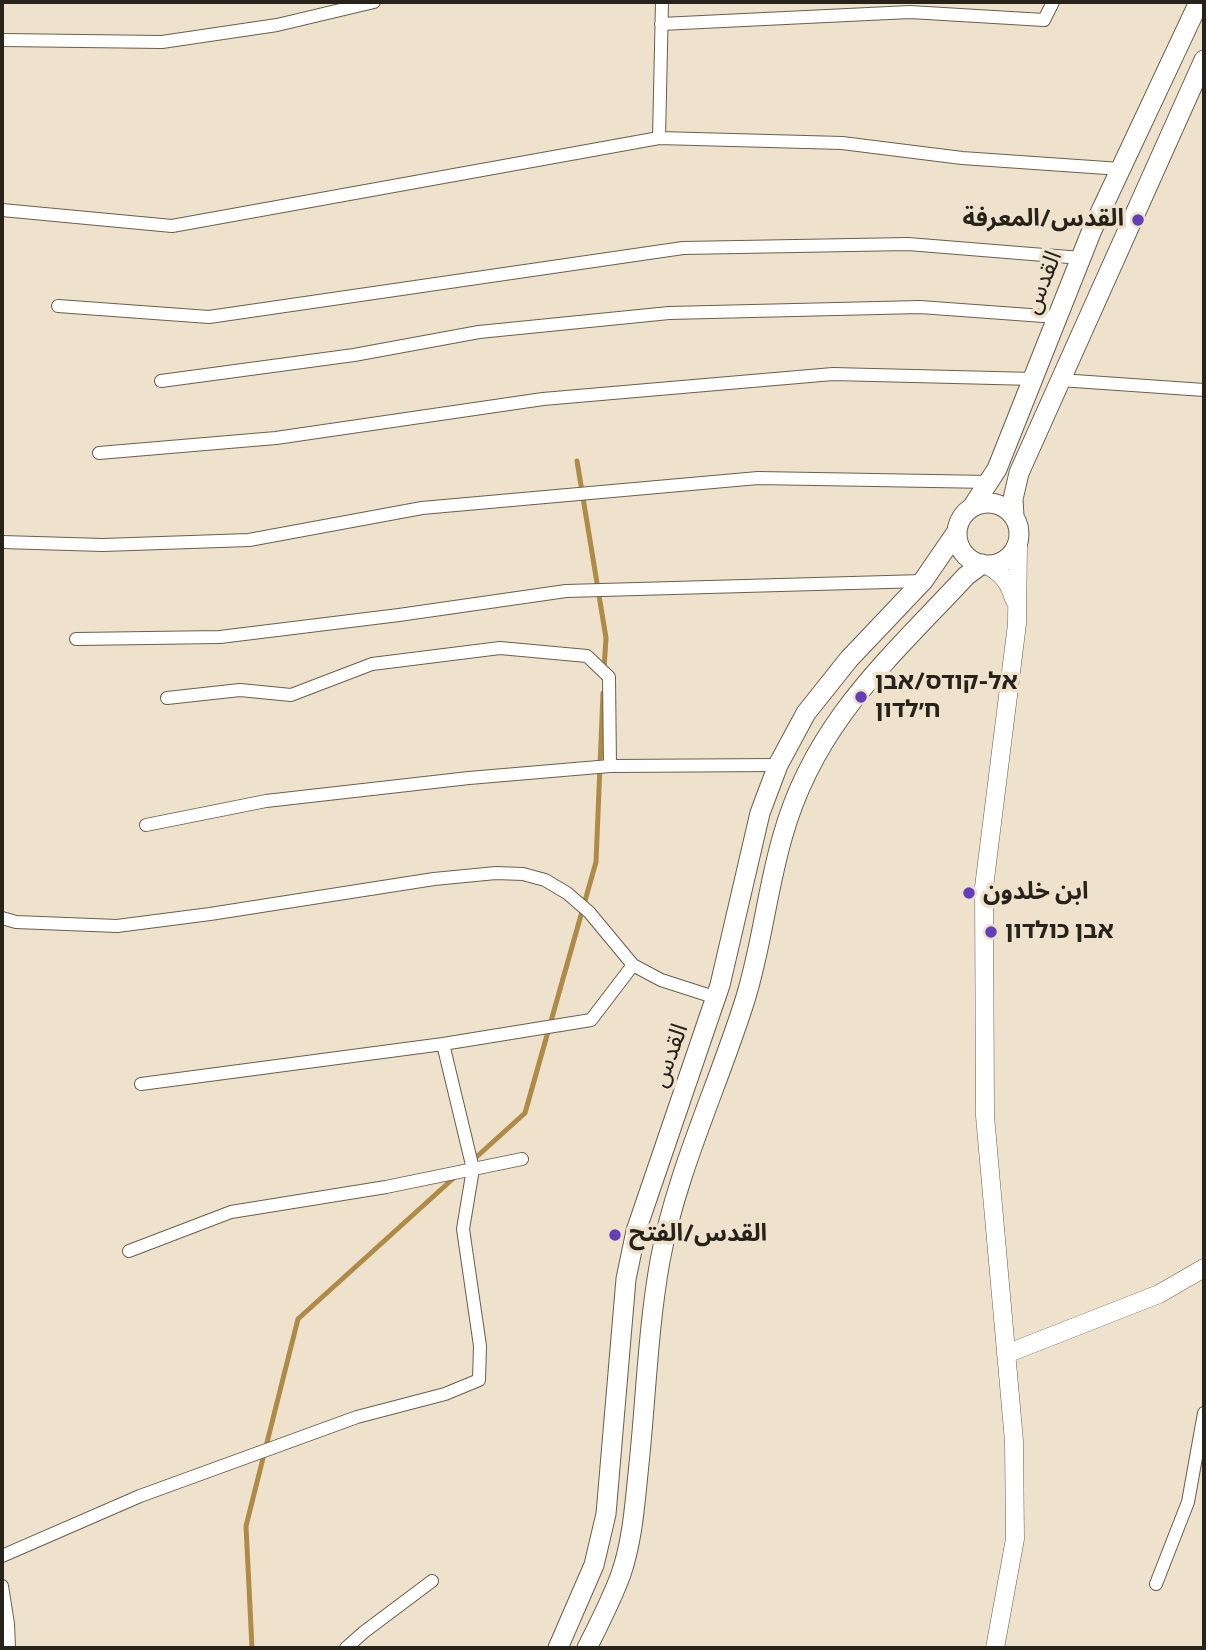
<!DOCTYPE html>
<meta charset="utf-8">
<style>
body{margin:0}
#map{position:relative;width:1206px;height:1650px;overflow:hidden;background:#efe2cd;font-family:"Titillium Web",sans-serif}
canvas{display:block}
.frame{position:absolute;inset:0;border:4px solid #27221a;pointer-events:none}
</style>
<div id="map">
<canvas width="1206" height="1650"></canvas>
<div class="frame"></div>
</div>
<script>
const c = document.querySelector('canvas').getContext('2d');
c.lineJoin = 'round';
function strokePath(path, color, width, dash) { c.strokeStyle = color; c.lineWidth = width; c.lineCap = dash ? 'butt' : 'round'; c.setLineDash(dash || []); c.stroke(path); }
function label(font, color, halo, rows, align = 'center') {
  c.font = font + ' "Titillium Web","Noto Sans Arabic","Noto Sans Hebrew",sans-serif'; c.lineWidth = 7; c.setLineDash([]); c.textBaseline = 'middle'; c.strokeStyle = halo; c.fillStyle = color; for (const [text, x, y, turn = 0] of rows) {
    c.save(); c.translate(x, y); c.rotate((+turn || 0) * Math.PI / 180); c.textAlign = isNaN(turn) ? turn : align; if (halo) c.strokeText(text, 0, 0); c.fillText(text, 0, 0); c.restore();
  }
}
strokePath(new Path2D(`
 M577 461 606 638 604 669
 M472 1161 525 1113 596 862 603 693
 M252 1648 246 1526 298 1319 457 1175`), '#ae8b47', 5);
const street = new Path2D(`
 M661 24 910 12 1044 20 1053 2
 M2 40 162 42 277 25 374 2
 M659 138 662 2
 M2 210 172 226 659 138 842 143 962 158 1121 169
 M58 306 209 317 683 248 908 244 1081 258
 M1060 380 1204 390
 M161 381 354 355 479 332 669 313 920 307 1057 317
 M99 453 276 438 543 399 833 374 1034 379
 M2 542 103 545 249 540 422 508 758 478 990 482
 M76 639 220 637 399 615 566 591 923 581
 M167 698 240 690 291 695 372 664 500 648 587 656 609 677 610 766
 M146 825 266 801 469 778 610 766 778 765
 M2 918 16 922 117 926 210 914 434 879 496 873 523 874 545 880 567 893 589 912 633 965 661 980 717 998
 M141 1084 443 1044 591 1020 633 965
 M129 1251 231 1212 386 1187 522 1159
 M2 1556 140 1496 357 1417 445 1394 479 1380 480 1346 463 1229 473 1169 443 1044
 M1156 1584 1188 1502 1204 1413
 M2 1586 8 1624 9 1648
 M346 1648 364 1632 432 1581`);
const secondary = new Path2D(`
 M987 565C1002 573 1009 582 1014 599
 M1006 1354 1159 1294 1204 1268
 M995 1648 1015 1539 1014 1441 985 1116 984 887 1017 624 1018 544`);
const primary = new Path2D(`
 M957 534a31 31 0 1 1 62 0a31 31 0 1 1-62 0Z
 M973 506 997 469 1092 230 1199 2
 M1014 516 1013 499 1019 473 1204 60
 M558 1648 594 1565 606 1514 626 1279 636 1231 720 985 760 813 778 765 806 713 849 659 923 581 956 533
 M587 1648C599 1624 612 1599 621 1574 633 1539 635 1501 639 1464 646 1397 648 1328 660 1261 676 1173 718 1086 745 1000 762 946 767 889 783 835 815 722 889 659 966 576L982 564`);
strokePath(street, '#695f4c', 14);
strokePath(secondary, '#695f4c', 19);
strokePath(primary, '#695f4c', 21);
strokePath(street, '#fff', 12);
strokePath(secondary, '#fff', 18);
strokePath(primary, '#fff', 19);
for (const [x, y, r, color] of [
 [1138,220,7,"#633fb7"],
 [861,697,7,"#633fb7"],
 [969,893,7,"#633fb7"],
 [991,932,7,"#633fb7"],
 [615,1235,7,"#633fb7"]
]) { const dot = new Path2D(); dot.arc(x, y, r, 0, 2 * Math.PI); c.fillStyle = color; c.fill(dot); strokePath(dot, '#efe2cd', 2.5); }
label('bold 24px', '#27221a', '#efe2cd', [
 ["القدس/المعرفة",1124,220,"right"],
 ["אל-קודס/אבן",875,683],
 ["ח׳לדון",875,711],
 ["ابن خلدون",983,893],
 ["אבן כולדון",1005,932],
 ["القدس/الفتح",629,1235]
], 'left');
label('24px', '#27221a', '#efe2cd', [
 ["القدس",1044,283,-68],
 ["القدس",671,1056,-70]
]);
</script>
